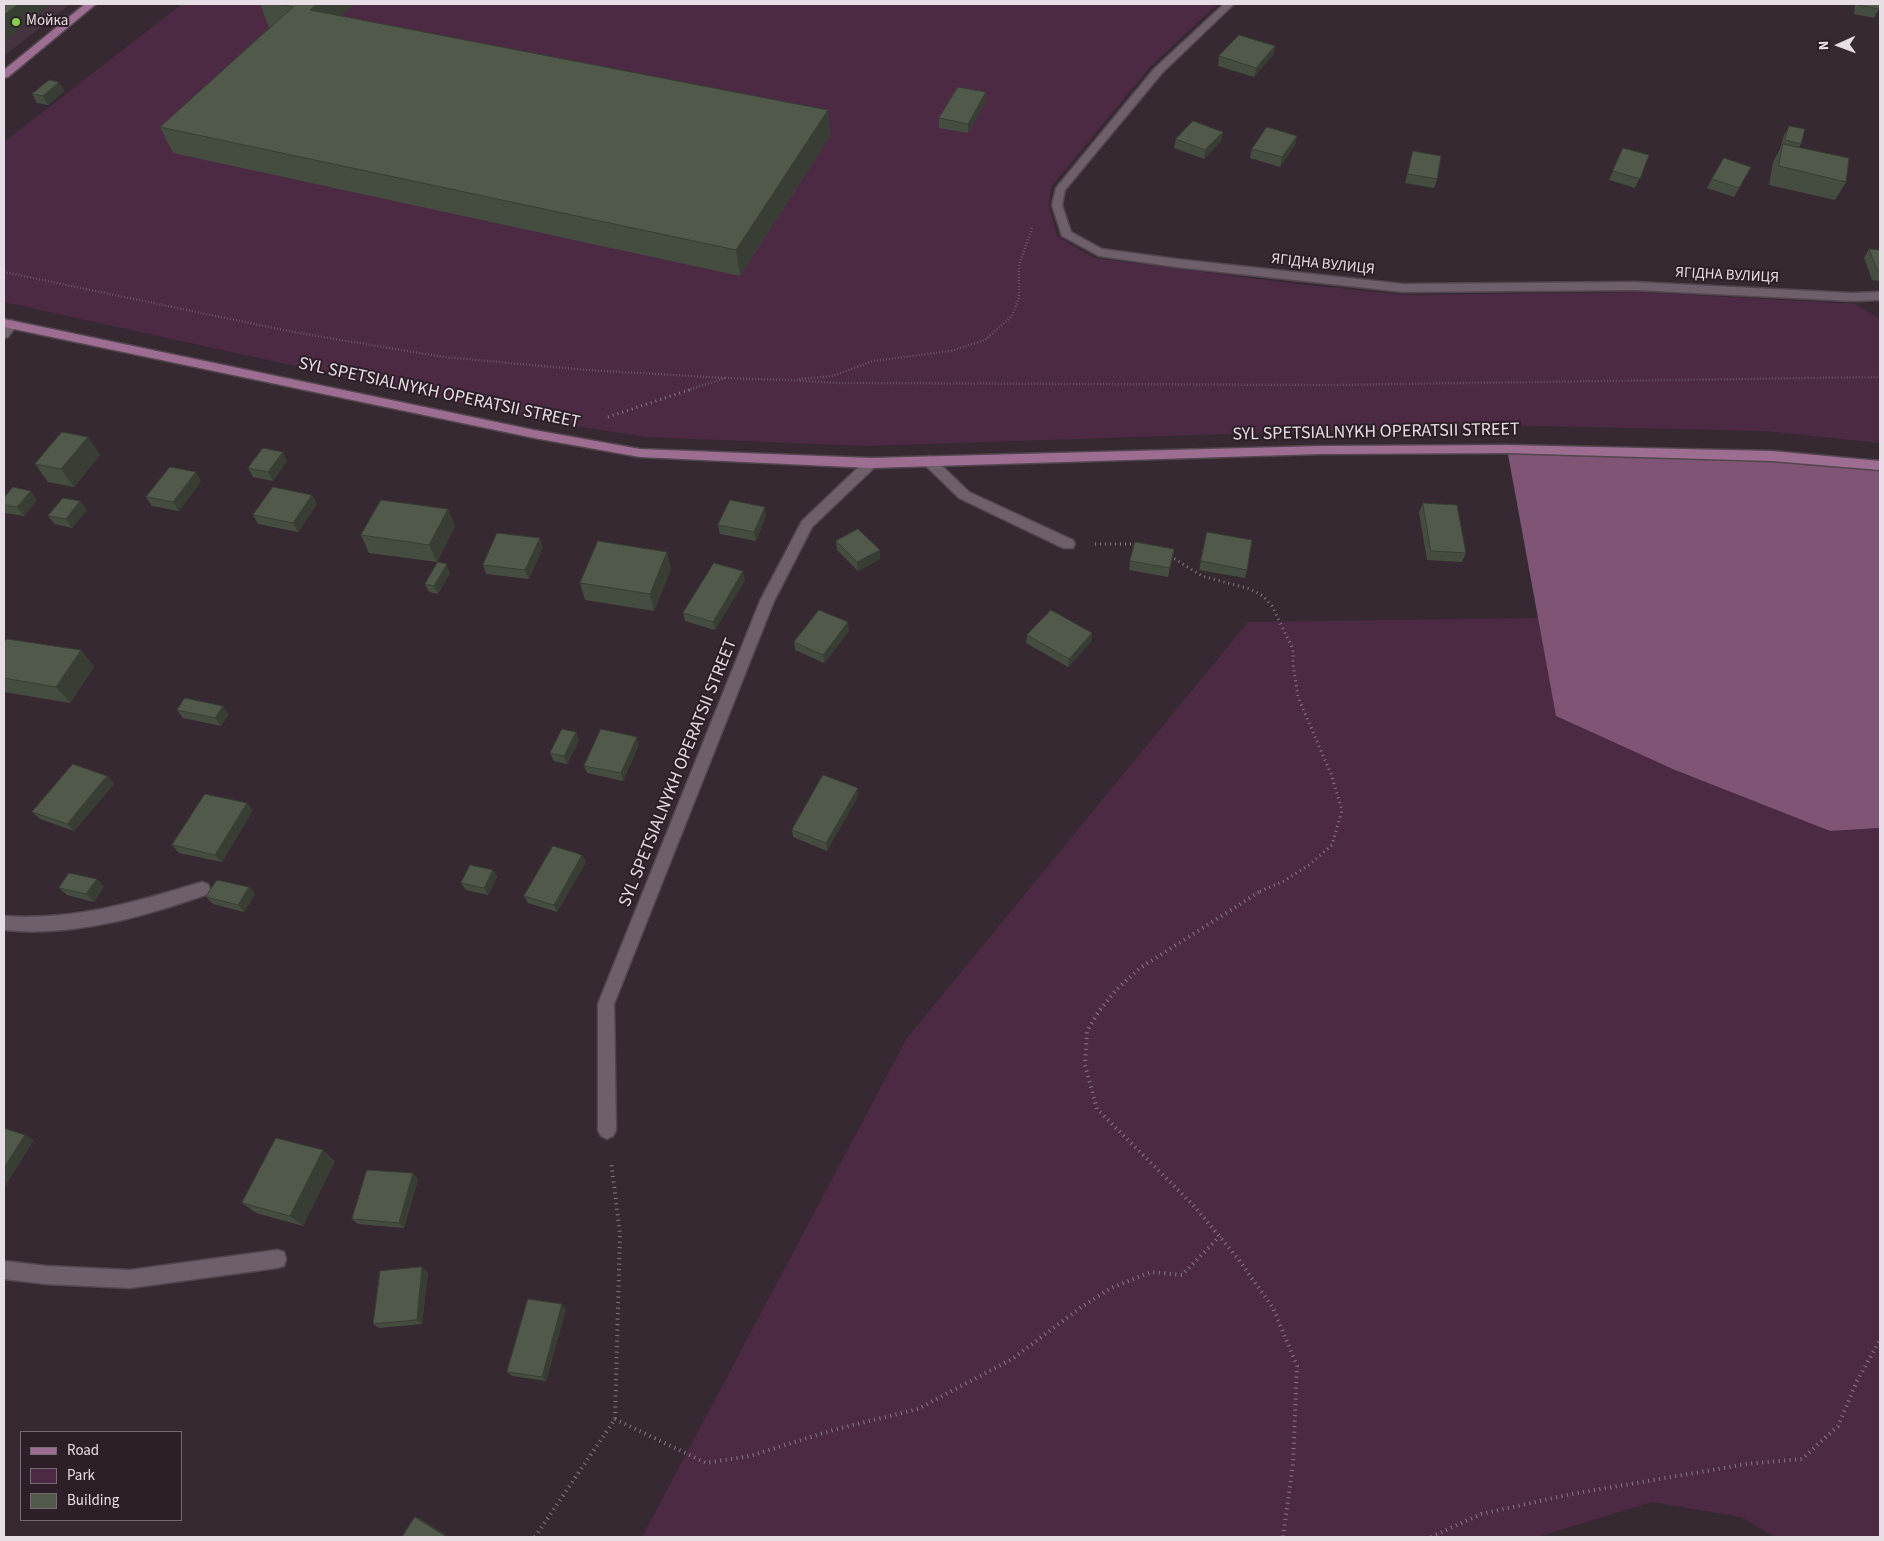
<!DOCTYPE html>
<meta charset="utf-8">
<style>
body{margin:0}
#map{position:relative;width:1884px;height:1541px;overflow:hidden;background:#362932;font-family:"Source Sans 3",sans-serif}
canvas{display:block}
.frame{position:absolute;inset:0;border:5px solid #e7dde4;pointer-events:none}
.legend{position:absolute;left:20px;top:1431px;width:162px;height:90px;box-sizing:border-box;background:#2c1f28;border:1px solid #776b73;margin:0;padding:6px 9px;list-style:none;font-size:15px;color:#e7dde4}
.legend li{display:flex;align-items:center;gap:10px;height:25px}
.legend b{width:25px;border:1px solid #776b73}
.north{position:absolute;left:1814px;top:20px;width:50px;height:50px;-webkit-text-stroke:4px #2c1f28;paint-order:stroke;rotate:268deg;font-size:14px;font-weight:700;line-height:20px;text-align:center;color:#e7dde4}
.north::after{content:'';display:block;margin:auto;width:18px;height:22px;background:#e7dde4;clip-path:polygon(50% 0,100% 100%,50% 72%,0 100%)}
</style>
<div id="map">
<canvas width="1884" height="1541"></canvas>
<div class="frame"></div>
<ul class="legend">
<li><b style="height:6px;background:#9e6d92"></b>Road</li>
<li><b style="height:14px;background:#4c2a44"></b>Park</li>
<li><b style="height:14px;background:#50594a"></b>Building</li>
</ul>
<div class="north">N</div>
</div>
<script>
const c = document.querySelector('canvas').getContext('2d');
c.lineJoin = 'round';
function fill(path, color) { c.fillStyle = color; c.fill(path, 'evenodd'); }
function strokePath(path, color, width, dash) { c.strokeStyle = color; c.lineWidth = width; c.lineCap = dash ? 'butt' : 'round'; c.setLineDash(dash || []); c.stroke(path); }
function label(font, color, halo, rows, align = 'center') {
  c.font = font + ' "Source Sans 3",sans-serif'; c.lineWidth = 4; c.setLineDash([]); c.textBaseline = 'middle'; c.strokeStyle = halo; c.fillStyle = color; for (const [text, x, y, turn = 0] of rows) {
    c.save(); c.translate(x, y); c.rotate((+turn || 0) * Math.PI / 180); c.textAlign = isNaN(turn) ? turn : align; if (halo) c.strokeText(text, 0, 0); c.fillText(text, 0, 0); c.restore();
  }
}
fill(new Path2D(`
 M4 4H70L4 56Z`), '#463340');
fill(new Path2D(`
 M182 4H1217L1150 67 1051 187 1049 207 1057 236 1094 258 1297 284 1405 295 1639 292 1855 304 1880 319V443L1765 431 1496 425 866 446 646 437 549 422 4 302V142Z
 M1538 618 1557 716 1675 770 1830 831 1880 828V1537H1775L1741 1517 1652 1502 1537 1537H642L907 1038 1248 622Z`), '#4c2a44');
fill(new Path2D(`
 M1507 449 1772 456 1880 466V828L1830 831 1675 770 1556 716Z`), '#7f5474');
const lane = new Path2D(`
 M929 456 934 458 969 492 1073 540 1075 544 1073 548H1063L959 498 924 464 923 461 924 458Z
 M202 882 208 884 210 889 208 894C143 917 73 937 4 930V916C73 921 136 902 202 882Z`);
const street = new Path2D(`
 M1224 4H1234L1162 73 1065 190 1062 205 1071 232 1102 249 1176 259 1403 284 1635 282 1852 293 1880 292V300L1852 301 1635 290 1403 292 1176 267 1099 256 1062 236 1052 205 1056 188 1154 69Z
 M12 320 18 324 8 337 4 338C4 330 3 323 12 320Z
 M871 458 876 460 877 463 876 466 812 527 774 601 614 1004 616 1130 613 1136 607 1139 601 1136 598 1130V1004L760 601 802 521 866 460Z
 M277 1250 284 1252 286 1259 284 1266 277 1268 130 1288 46 1284 4 1279V1261L46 1266 130 1270Z`);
const primary = new Path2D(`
 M85 4H96L8 77 4 78V70Z
 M4 319 534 430 640 449 871 458 1320 446 1507 445 1772 451 1880 461V470L1772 461 1507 453 1320 454 871 468 640 457 534 438 4 327Z`);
strokePath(lane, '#52464f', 3);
strokePath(street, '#52464f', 3);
strokePath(primary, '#52464f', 3);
strokePath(new Path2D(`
 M4 272 293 332 444 357 587 370 725 378
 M799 379 833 376 873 361 951 351 985 340 1012 316 1019 298V265L1032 228
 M788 380 839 383 1330 385 1880 377
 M688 390 725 378 788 380`), '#867b83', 2.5, [0.5, 2.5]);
strokePath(new Path2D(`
 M608 417 692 389
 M1095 544H1137
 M1170 556 1202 576 1250 589 1263 596 1272 606 1293 649V664L1298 697 1331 774 1342 810 1332 845 1309 865 1284 881 1256 893`), '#867b83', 3, [1, 4]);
strokePath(new Path2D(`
 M1259 892 1140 968 1117 989 1099 1011 1087 1031 1085 1065 1097 1109 1195 1207 1239 1260 1273 1308 1297 1366 1293 1464 1283 1537
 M615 1419 706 1463 750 1456 833 1430 918 1409 1012 1359 1080 1308 1111 1288 1151 1272 1182 1275 1220 1236
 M535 1537 615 1419 620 1234 611 1161
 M1431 1537 1481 1514 1572 1494 1747 1464 1802 1459 1838 1426 1857 1381 1880 1340`), '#867b83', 4, [1, 4.5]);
fill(lane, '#6e5f6a');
fill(street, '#6e5f6a');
fill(primary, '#9e6d92');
fill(new Path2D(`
 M260 4H354L341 16 828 110 830 136 740 276 173 153 160 127 270 27H269Z
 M1855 4H1880L1879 9 1874 18 1854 14Z
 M1275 46 1273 55 1254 77 1218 66 1219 56Z
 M59 82 64 91 48 105 37 103 32 94Z
 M986 101 968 133 939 128V118Z
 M1789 126 1801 144 1799 147 1846 182 1835 200 1769 185 1773 162 1780 149 1784 135Z
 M1223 132 1221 141 1204 159 1174 148 1176 139Z
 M1297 136 1295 145 1280 167 1250 158 1252 149Z
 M1623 148 1649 155 1635 188 1609 180Z
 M1413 151 1437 179 1434 188 1405 183Z
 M1746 176 1734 197 1707 188 1712 179Z
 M1869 249 1880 250V281L1872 280 1864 258Z
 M88 437 100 455 74 487 48 482 35 464Z
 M283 452 287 461 273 481 253 477 248 468Z
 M201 481 179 511 152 506 146 497Z
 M312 495 317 504 298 532 258 524 253 515Z
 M4 498 37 500 24 516 5 513 4 511Z
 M80 501 87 510 72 528 55 524 48 516Z
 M1423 503 1466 553 1462 562 1427 560 1419 512Z
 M448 509 455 526 437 562 369 553 361 535Z
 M766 516 756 541 720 534 718 525Z
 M1207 532 1247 570 1245 578 1199 570Z
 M836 541 880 550V559L858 571 837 550Z
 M543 547 529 579 486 574 483 565Z
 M1174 549 1168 577 1129 570 1130 561Z
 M667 552 671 569 654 611 585 600 580 583Z
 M450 573 438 594 429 592 425 584Z
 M745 580 715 630 685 621 683 613Z
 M849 631 824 663 795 650 794 642Z
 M1092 633 1091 642 1068 667 1026 643 1027 635Z
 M4 643 81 650 94 667 70 703 4 692Z
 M177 710 229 714 221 726 183 718Z
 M576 732 579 740 567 764 554 761 550 753Z
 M639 745 623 781 587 773 584 766Z
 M107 776 114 784 74 831 40 819 32 812Z
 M858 796 827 851 793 837 792 830Z
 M247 803 253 810 222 862 179 853 172 845Z
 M582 855 586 862 557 912 528 903 524 896Z
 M493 870 497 877 488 895 466 890 461 883Z
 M104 886 94 902 67 895 59 888Z
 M249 887 255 894 244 912 213 904 206 897Z
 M335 1161 303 1226 256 1213 242 1203Z
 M413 1173 418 1179 404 1228 358 1224 352 1219Z
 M428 1272 422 1324 379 1328 373 1324Z
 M566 1309 546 1381 512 1376 507 1372Z`), '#454d40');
fill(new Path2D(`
 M19 4H51L4 41V15Z
 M317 4H354L320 36 310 10Z
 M1275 46 1273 55 1254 77 1256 68Z
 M59 82 64 91 48 105 43 96Z
 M986 92V101L968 133V124Z
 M828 110 830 136 740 276 736 250Z
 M1223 132 1221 141 1204 159 1205 150Z
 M1297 136 1295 145 1280 167 1282 157Z
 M88 437 100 455 74 487 61 469Z
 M283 452 287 461 273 481 268 472Z
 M196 472 201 481 179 511 173 502Z
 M31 491 37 500 24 516 17 507Z
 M312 495 317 504 298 532 293 523Z
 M80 501 87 510 72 528 66 519Z
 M765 507 766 516 756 541 754 532Z
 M448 509 455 526 437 562 429 545Z
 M540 538 543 547 529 579 525 570Z
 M880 550V559L858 571 857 562Z
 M667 552 671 569 654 611 650 594Z
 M447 564 450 573 438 594 434 586Z
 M743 571 745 580 715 630 713 622Z
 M848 622 849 631 824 663 823 655Z
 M1092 633 1091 642 1068 667 1069 659Z
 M81 650 94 667 70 703 56 687Z
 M223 706 229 714 221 726 215 718Z
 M576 732 579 740 567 764 564 756Z
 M637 737 639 745 623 781 621 773Z
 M107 776 114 784 74 831 67 824Z
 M858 788V796L827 851 826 843Z
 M247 803 253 810 222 862 215 855Z
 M582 855 586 862 557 912 554 905Z
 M493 870 497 877 488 895 484 888Z
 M97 879 104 886 94 902 86 894Z
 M249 887 255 894 244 912 238 905Z
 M25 1135 34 1140 4 1188V1168Z
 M323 1150 335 1161 303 1226 290 1216Z
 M413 1173 418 1179 404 1228 399 1223Z
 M422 1267 428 1272 422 1324 417 1320Z
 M562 1304 566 1309 546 1381 542 1377Z
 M415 1517 421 1519 449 1537H447Z`), '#383e34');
const building = new Path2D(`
 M4 4H19L4 15Z
 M276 4H317L310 10 828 110 736 250 160 127 293 7Z
 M1859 4H1880L1879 9 1859 5Z
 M1239 35 1275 46 1256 68 1219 56Z
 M49 80 59 82 43 96 32 94Z
 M958 87 986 92 968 124 939 118Z
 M1193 121 1223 132 1205 150 1176 139Z
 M1789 126 1805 129 1801 144 1785 140Z
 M1267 127 1297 136 1282 157 1252 149Z
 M1783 144 1849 158 1846 182 1779 166Z
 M1623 148 1649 155 1640 179 1613 171Z
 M1413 151 1441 156 1437 179 1408 174Z
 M1724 158 1751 167 1739 188 1712 179Z
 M1869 249 1880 250V271H1878Z
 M62 432 88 437 61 469 35 464Z
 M263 448 283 452 268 472 248 468Z
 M170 467 196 472 173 502 146 497Z
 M13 487 31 491 17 507 4 505V498Z
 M273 487 312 495 293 523 253 515Z
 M63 498 80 501 66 519 48 516Z
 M381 500 448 509 429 545 361 535Z
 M730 500 765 507 754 532 718 525Z
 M1423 503 1457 505 1466 553 1431 551Z
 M858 529 880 550 857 562 836 541Z
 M1207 532 1252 540 1247 570 1201 561Z
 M497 533 540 538 525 570 483 565Z
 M598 541 667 552 650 594 580 583Z
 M1135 542 1174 549 1170 568 1130 561Z
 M438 562 447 564 434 586 425 584Z
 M714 563 743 571 713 622 683 613Z
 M819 610 848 622 823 655 794 642Z
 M1051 610 1092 633 1069 659 1027 635Z
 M7 639 81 650 56 687 4 678V643Z
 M185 698 223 706 215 718 177 710Z
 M562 729 576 732 564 756 550 753Z
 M601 729 637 737 621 773 584 766Z
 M73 764 107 776 67 824 32 812Z
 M823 775 858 788 826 843 792 830Z
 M205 794 247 803 215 855 172 845Z
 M553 846 582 855 554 905 524 896Z
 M470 865 493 870 484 888 461 883Z
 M69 873 97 879 86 894 59 888Z
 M217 880 249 887 238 905 206 897Z
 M4 1128 25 1135 4 1168Z
 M276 1138 323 1150 290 1216 242 1203Z
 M367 1170 413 1173 399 1223 352 1219Z
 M422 1267 417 1320 373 1324 380 1271Z
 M528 1299 562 1304 542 1377 507 1372Z
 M415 1517 447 1537H402Z`);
fill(building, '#50594a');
strokePath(building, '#383e34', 1);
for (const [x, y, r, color] of [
 [16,22,5,"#88cf4a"]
]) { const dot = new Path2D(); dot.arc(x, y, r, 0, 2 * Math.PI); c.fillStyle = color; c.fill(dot); strokePath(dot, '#2c1f28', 2); }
label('15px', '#e7dde4', '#2c1f28', [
 ["Мойка",26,22]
], 'left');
label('15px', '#e7dde4', '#2c1f28', [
 ["ЯГІДНА ВУЛИЦЯ",1323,265,6],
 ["ЯГІДНА ВУЛИЦЯ",1727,276,3]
]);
label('18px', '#e7dde4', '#2c1f28', [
 ["SYL SPETSIALNYKH OPERATSII STREET",439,394,12],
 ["SYL SPETSIALNYKH OPERATSII STREET",1376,433,-1],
 ["SYL SPETSIALNYKH OPERATSII STREET",679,773,-68]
]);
</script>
